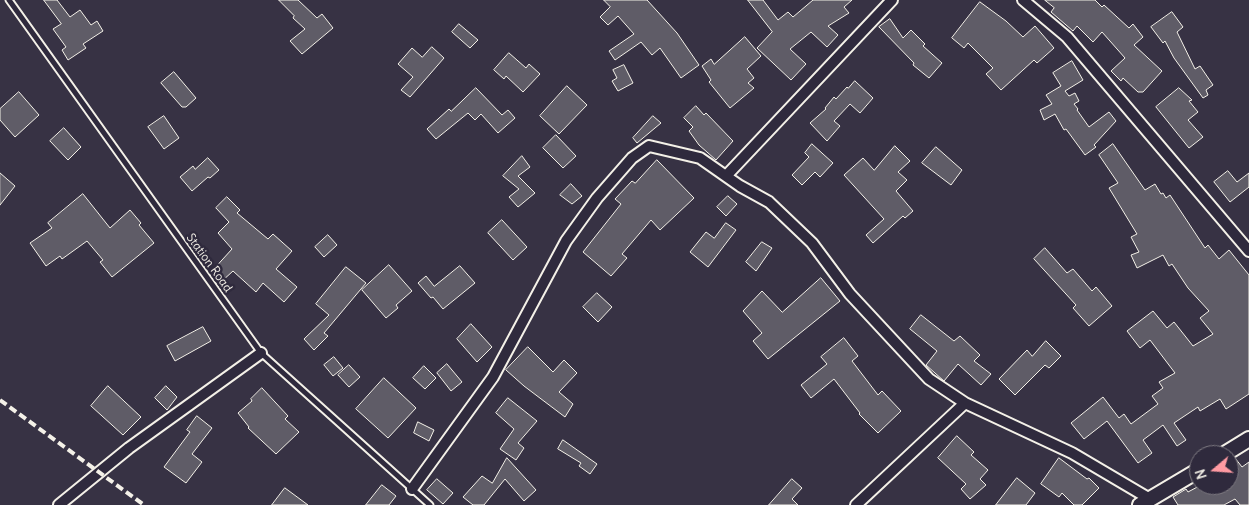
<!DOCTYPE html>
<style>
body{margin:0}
#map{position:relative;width:1249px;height:505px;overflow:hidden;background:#373244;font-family:Delius,sans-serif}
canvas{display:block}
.north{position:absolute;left:1189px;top:445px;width:50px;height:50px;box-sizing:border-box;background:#2f2a3d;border:1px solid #7e7a81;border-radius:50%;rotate:252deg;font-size:14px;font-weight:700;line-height:20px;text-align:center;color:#f4f1e8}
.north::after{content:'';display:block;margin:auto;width:18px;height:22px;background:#ff9aa2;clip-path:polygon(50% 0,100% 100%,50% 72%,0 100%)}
</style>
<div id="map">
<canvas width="1249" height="505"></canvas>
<div class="north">N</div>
</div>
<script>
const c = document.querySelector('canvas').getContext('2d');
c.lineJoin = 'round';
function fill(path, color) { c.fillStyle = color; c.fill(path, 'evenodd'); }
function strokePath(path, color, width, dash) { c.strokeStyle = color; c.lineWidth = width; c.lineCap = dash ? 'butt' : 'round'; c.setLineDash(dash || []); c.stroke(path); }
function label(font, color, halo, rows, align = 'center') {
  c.font = font + ' Delius,sans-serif'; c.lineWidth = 5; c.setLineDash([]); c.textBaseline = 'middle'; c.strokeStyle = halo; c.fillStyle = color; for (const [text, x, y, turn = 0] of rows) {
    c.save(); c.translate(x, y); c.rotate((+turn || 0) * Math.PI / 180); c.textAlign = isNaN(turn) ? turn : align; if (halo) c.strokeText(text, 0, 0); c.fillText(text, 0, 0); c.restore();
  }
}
const building = new Path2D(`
 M44 0H57L70 17 80 10 91 25 97 21 103 31 83 44 86 48 68 60 62 50 66 47 53 29 61 24Z
 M279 0H298L317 18 322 14 333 28 302 54 290 41 305 29 293 18 294 16Z
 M604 0H647L677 33 699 65 681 78 660 48 652 55 641 42 615 60 609 51 634 34 618 16 608 25 600 17 610 7Z
 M748 0H763L778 20 788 12 793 17 813 0H852L844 7 849 13 828 26 838 35 827 47 811 32 790 49 806 64 791 80 757 48 772 32Z
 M1045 0H1095L1102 7 1104 5 1129 28 1133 24 1143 37 1134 45 1162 71 1143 92H1138L1123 78 1121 81 1111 71 1125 58 1102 32 1093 42 1077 26 1073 31 1051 12 1054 8Z
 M980 2 1006 21 1023 37 1035 26 1054 48 1037 63 1034 60 1001 90 986 74 993 68 968 43 964 48 952 38Z
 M1172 12 1183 27 1177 32 1195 69 1200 66 1213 85 1206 90 1208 95 1203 98 1174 58 1165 41 1163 43 1151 27Z
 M890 19 903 38 911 30 925 44 923 46 942 63 929 78 913 65 914 63 879 27Z
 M459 24 478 40 470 48 452 32Z
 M745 37 761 56 747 69 754 78 748 83 754 88 730 108 709 82 711 80 702 66 711 59 714 64Z
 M432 47 444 58 410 97 401 90 413 77 398 64 412 48 422 57Z
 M509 53 526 68 529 64 540 74 523 92 506 76 504 79 494 70Z
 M1072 61 1083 80 1065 91 1069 96 1075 93 1079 101 1074 104 1078 109 1077 110 1089 127 1109 112 1116 121 1094 145 1096 147 1085 155 1066 129 1064 130 1055 114 1044 120 1040 110 1052 104 1046 95 1061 86 1053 73Z
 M624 65 633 83 618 91 612 81 617 78 613 70Z
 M174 72 196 98 186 107H182L161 83Z
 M855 81 873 98 860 113 850 104 834 121 840 126 827 141 810 123 826 109 825 108 834 97 836 99 847 87 848 88Z
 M567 86 587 105 559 134 540 116Z
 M476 88 502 115 508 110 515 118 498 133 481 114 475 120 468 113 436 139 427 129 449 109 451 111Z
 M1179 88 1192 100 1189 101 1198 112 1188 120 1203 137 1189 148 1156 107Z
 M19 92 39 115 15 137 0 120V109Z
 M696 106 704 115 706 113 733 141 716 160 699 145 689 131 693 127 684 118Z
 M164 116 179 138 164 149 148 127Z
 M653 116 661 123 637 143 633 138Z
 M64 128 81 147 68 160 50 141Z
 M556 135 576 156 563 168 543 148Z
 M812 144 833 163 820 177 815 172 802 185 792 175 809 157 805 153Z
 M1113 144 1145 190 1155 184 1161 194 1163 193 1166 198 1170 195 1205 248 1208 245 1219 259 1229 250 1249 275V394L1226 409 1220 399 1200 411 1198 407 1174 423 1186 440 1177 446 1163 425 1143 440 1152 453 1138 463 1107 421 1084 439 1071 423 1103 397 1119 418 1124 414 1131 424 1158 404 1152 396 1163 388 1159 382 1175 373 1150 340 1140 348 1127 331 1153 311 1167 328 1174 322 1193 346 1213 334 1200 318 1209 311 1188 288 1172 264 1169 266 1163 255 1137 268 1131 255 1139 252 1131 237 1137 234 1109 188 1118 183 1099 155Z
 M895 146 910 161 898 172 907 180 896 191 913 211 905 218 903 216 873 243 866 235 884 219 844 175 863 158 874 170Z
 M936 147 962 170 951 185 922 163Z
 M522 156 530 167 518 176 535 193 518 207 509 197 519 189 503 176Z
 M208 158 219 170 210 178 208 177 192 191 180 177 193 166 195 169Z
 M657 160 694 198 660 230 651 220 622 254 627 258 611 276 583 252 621 204 615 199 632 181 635 183Z
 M1228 171 1237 182 1249 173V187L1230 202 1214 182Z
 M0 173 15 186 0 205Z
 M571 184 582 196 572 204 560 195Z
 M83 194 110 228 130 210 141 223 139 225 154 243 112 277 100 262 103 260 87 241 62 259 60 256 46 266 30 243 52 228 48 223Z
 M728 196 737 204 726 216 717 207Z
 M227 197 240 210 237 213 268 239 273 234 292 251 276 269 297 287 284 302 263 283 256 292 233 271 221 282 212 271 232 249 218 233 229 222 216 208Z
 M502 220 527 247 513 260 488 233Z
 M726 223 736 230 708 267 690 252 706 232 714 238Z
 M328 235 337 245 324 257 315 247Z
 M762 242 772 248 756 271 746 262Z
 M1045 248 1067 273 1073 269 1092 291 1096 287 1112 306 1089 326 1073 308 1076 305 1034 259Z
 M389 265 412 291 396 305 398 308 386 318 362 290Z
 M460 266 475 283 443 309 433 297 431 298 418 283 426 276 434 286Z
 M346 267 366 283 324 333 328 336 314 350 304 339 329 315 316 304Z
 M821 278 840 301 768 359 753 341 762 333 743 311 762 291 782 312Z
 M597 293 612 307 598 322 583 307Z
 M921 315 954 341 960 336 980 355 974 361 991 374 981 385 958 364 944 381 926 365 937 351 910 329Z
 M471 324 492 347 477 362 457 339Z
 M203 327 211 341 175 361 167 346Z
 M844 338 858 356 852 361 878 395 882 391 901 411 878 433 859 414 860 413 834 379 811 398 801 385 827 364 821 357Z
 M1046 341 1061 356 1049 368 1045 365 1015 395 999 379 1027 350 1032 356Z
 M528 347 553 372 564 360 577 373 559 392 573 404 565 417 524 386 506 370Z
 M334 357 343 368 333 376 324 365Z
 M447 364 462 382 451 391 437 373Z
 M349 365 360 377 349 387 338 375Z
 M424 366 436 378 425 389 413 378Z
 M384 378 416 408 388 438 356 409Z
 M108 386 141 417 123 435 91 406Z
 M166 386 177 397 167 410 155 398Z
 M262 388 288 416 285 419 299 432 276 454 248 428 249 427 238 413 252 401 251 399Z
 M508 398 537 421 518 443 524 448 516 460 500 449 514 429 496 413Z
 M197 416 212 428 192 454 202 462 186 483 164 467 190 432 187 430Z
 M418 422 434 430 429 441 414 433Z
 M957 436 974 452 971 455 988 470 980 479 986 485 970 499 961 489 966 484 938 458Z
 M563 440 597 464 590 474 579 466 581 463 558 449Z
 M507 458 536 490 524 501 505 479 484 505H473L463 497 482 476 492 483Z
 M1059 458 1087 479 1089 478 1099 488 1082 505H1074L1062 493 1059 497 1041 484Z
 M1235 458 1242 467 1249 462V505H1240L1235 499 1224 505H1178L1173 497 1186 489 1188 492 1201 485H1229V462Z
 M1017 478 1035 493 1026 505H996Z
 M437 479 453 493 443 504 427 490Z
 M792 479 802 488 792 499 798 505H769Z
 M382 485 396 496 389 505H366Z
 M285 488 308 505H272Z`);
fill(building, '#5f5c67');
strokePath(building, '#f4f1e8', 1);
const service = new Path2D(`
 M9 0 261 353 430 505`);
const minor = new Path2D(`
 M1023 0 1067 37 1249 251
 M726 176 892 0
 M412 489 493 377 566 241 597 198 632 158 649 146 700 158 740 186 769 202 812 243 850 294 929 379 965 403 1072 453 1150 499
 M59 505 129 448 261 353
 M856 505 965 403`);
const tertiary = new Path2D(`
 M1223 455 1249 439
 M1140 505 1199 470`);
strokePath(service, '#f4f1e8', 9);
strokePath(minor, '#f4f1e8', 14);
strokePath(tertiary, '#f4f1e8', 18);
strokePath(service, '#2f2a3d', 5);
strokePath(minor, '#2f2a3d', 10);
strokePath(tertiary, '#2f2a3d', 14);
strokePath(new Path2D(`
 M0 400 144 505`), '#f4f1e8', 4, [8, 4]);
label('12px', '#f4f1e8', '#2f2a3d', [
 ["Station Road",209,263,54]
]);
</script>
